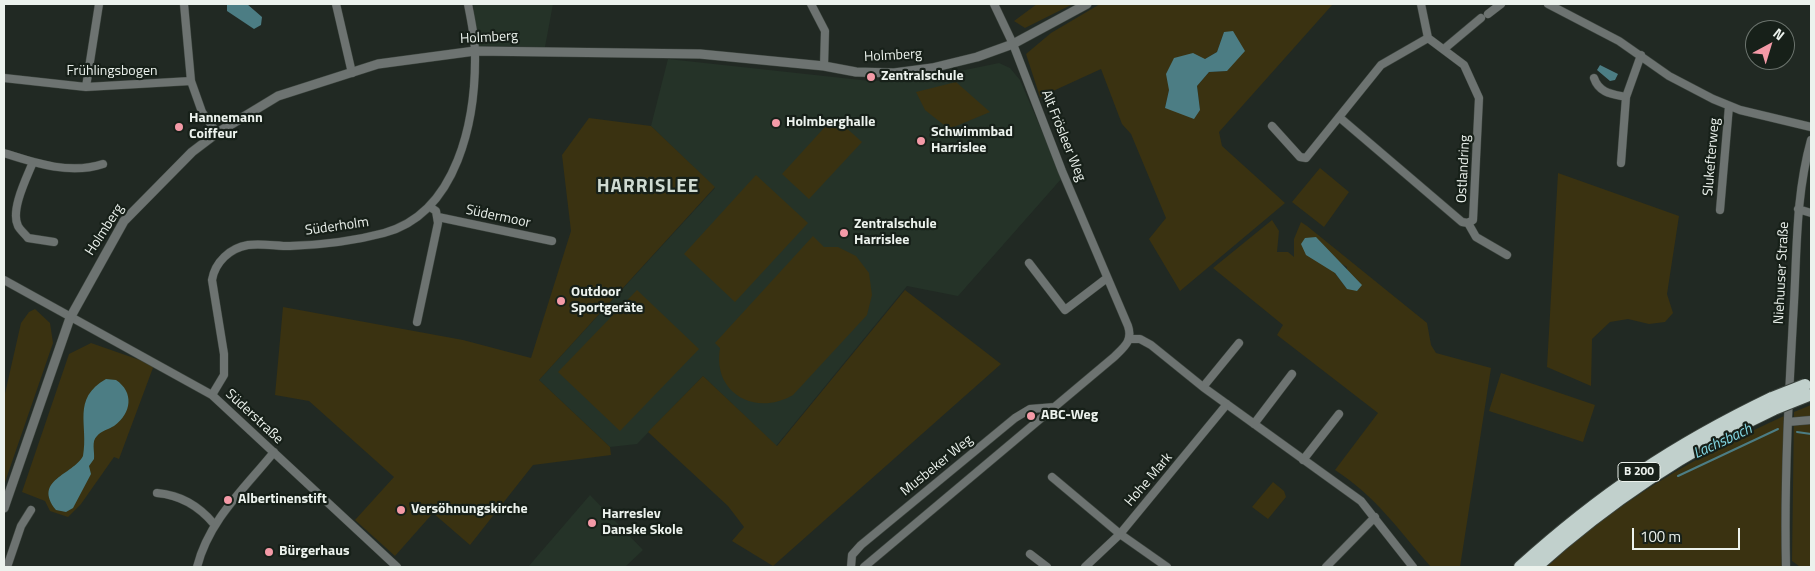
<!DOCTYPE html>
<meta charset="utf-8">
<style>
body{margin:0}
#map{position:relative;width:1815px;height:571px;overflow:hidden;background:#212923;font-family:"Titillium Web",sans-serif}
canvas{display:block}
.frame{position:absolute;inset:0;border:5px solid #ecf2ed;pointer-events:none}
.north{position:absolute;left:1745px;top:20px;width:50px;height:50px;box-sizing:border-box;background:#172019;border:1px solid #6c746e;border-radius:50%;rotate:39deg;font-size:14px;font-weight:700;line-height:20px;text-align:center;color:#ecf2ed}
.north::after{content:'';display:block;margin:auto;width:18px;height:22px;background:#f49aa7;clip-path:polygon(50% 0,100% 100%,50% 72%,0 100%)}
.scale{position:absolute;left:1632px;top:528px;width:108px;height:22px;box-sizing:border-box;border:2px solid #ecf2ed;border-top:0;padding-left:6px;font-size:15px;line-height:18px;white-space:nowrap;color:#ecf2ed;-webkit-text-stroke:4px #172019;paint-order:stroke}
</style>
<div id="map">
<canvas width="1815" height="571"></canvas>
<div class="frame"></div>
<div class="north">N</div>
<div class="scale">100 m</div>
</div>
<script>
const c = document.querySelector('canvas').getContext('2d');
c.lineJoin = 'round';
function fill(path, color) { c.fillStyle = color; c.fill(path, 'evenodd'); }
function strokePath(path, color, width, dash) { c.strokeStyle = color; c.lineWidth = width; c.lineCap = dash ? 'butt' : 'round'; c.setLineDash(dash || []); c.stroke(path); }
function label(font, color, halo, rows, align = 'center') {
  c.font = font + ' "Titillium Web",sans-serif'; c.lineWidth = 4.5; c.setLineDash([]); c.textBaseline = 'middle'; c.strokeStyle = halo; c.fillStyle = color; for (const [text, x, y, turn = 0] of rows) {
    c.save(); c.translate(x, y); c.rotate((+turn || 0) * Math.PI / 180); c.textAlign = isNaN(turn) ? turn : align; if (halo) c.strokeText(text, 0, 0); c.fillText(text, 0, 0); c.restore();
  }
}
fill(new Path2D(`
 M473 4H553L545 47 478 46Z
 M668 59 870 81H894L965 70 999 63 1010 68 1020 80 1062 178 958 296 907 286 776 446 703 376 637 444 610 447 539 380 715 188 651 126Z
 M590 495 643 550 625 567H528Z`), '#253328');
fill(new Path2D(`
 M1037 4H1073L1025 28 1014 21Z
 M1100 4H1333L1219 132 1222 146 1285 203 1180 291 1149 239 1166 218 1131 134 1122 124 1101 69 1040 97 1026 54 1051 33ZM1224 32 1227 71 1209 72 1197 86 1200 110 1165 108 1169 90 1205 59 1217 52Z
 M956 82 990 112 949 129 925 110 916 92Z
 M834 117 862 142 809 199 782 174Z
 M589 118 651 126 715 187 539 380 610 447 611 455 533 465 470 545 433 513 395 556 355 520 394 477 309 401 275 395 283 307 463 340 531 358 571 231 562 155Z
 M1320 168 1349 192 1324 227 1292 202Z
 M1558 173 1679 216 1667 294 1673 313 1665 322 1649 324 1628 319 1610 322 1592 339 1591 386 1547 367Z
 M756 175 808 223 735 302 684 254Z
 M1272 220 1279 231 1277 252H1288L1294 257V239L1301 222 1307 226 1427 323 1431 345 1436 353 1491 368 1460 567H1431C1399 531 1377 497 1335 470L1378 413 1277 335 1283 325 1213 268ZM1342 264 1347 267V289L1335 273Z
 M813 236 824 247H838L856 256 869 273 872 295 867 315 793 395C755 417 712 393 720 348L715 343Z
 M637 290 699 349 620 431 558 372Z
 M905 290 1001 364 773 566 732 541 744 527 728 506 648 432 703 376 777 446Z
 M35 309 50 323 53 343 4 485V398L21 323 29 312Z
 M91 343 154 365 119 459 114 457 81 504 68 517 50 511 45 501 22 492 69 354Z
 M1501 373 1595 405 1583 442 1489 411Z
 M1811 405V566H1799L1792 561 1794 412Z
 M1784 416 1783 567H1547C1616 502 1698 455 1784 416Z
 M1273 482 1284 491 1286 497 1268 519 1252 507Z`), '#3a3211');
fill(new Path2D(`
 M227 4H247L262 17 261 25 254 29 227 11Z
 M1233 31 1245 51 1227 71 1209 72 1197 86 1200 110 1194 119 1165 108 1169 90 1166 74 1174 58 1193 53 1205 59 1217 52 1224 32Z
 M1600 65 1618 74 1615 80 1610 81 1597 70Z
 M1316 237 1362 285 1357 291 1347 289 1335 273 1306 255 1301 244 1305 238Z
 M106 379 116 380C134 392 132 413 114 426 109 429 101 431 97 436 91 441 95 452 94 459L89 466 91 474 73 508 66 512 56 510C32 480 73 475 83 456 89 425 71 399 106 379Z`), '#4c7d84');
strokePath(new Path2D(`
 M1797 432 1811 434
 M1678 476 1778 429`), '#4c7d84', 2);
const minor = new Path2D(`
 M184 4 191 81 202 112 217 133
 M336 4 352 73
 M811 4 825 31 824 66
 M1421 4 1428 38
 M1548 4 1619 41 1669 76 1713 99 1740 110 1811 127
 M1488 14 1501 4
 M1444 49 1481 18
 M4 78 86 87 191 81
 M1594 78C1599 93 1612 94 1626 97
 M86 87 99 4
 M1272 126 1300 157 1306 158 1381 65 1428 38 1464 65 1479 98 1473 220 1468 223 1462 222 1339 117
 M4 153C35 163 70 175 103 164
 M33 162C27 177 10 210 18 226 20 230 25 234 28 238L54 242
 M1621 163 1626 97 1641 55
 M1798 209 1811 213
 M1720 210 1729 106
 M438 217 552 241
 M1468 223 1476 237 1507 255
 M1029 263 1065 310 1107 278
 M4 280 212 395 397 567
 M417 322 438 223 436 211 430 207
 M1130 339H1140L1151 345 1203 387 1361 501 1413 567
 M1203 387 1239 343
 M212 395 224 375V354L212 280C215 262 230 248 248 245 261 243 276 246 290 246 320 245 354 241 384 233 458 213 476 119 475 53 475 37 471 20 468 4
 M1788 422 1811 420
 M1254 424 1292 374
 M1303 460 1339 414
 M1052 477 1120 534 1167 567
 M157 493C180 495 199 506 214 524
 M1030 554 1047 567
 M7 567 21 526 31 510
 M197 567C209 520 244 489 274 452
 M851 567 852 555 861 545 1015 418 1030 409 1055 407
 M864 567 1114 357C1124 347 1133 341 1128 326L1062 171 1013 44 994 4
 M1085 567 1120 534 1227 404
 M1326 567 1375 517
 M1786 567C1784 479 1789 390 1794 302 1797 247 1796 194 1811 140`);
const tertiary = new Path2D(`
 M4 508 70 318 124 221 192 152 217 133 278 96 378 64 475 51 700 54 824 66 856 72 894 73 932 68 977 57 1013 44 1087 4`);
const trunk = new Path2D(`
 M1520 567C1601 494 1674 445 1772 398
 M1536 567C1608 502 1686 450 1774 409`);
strokePath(minor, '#3d453f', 9);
strokePath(tertiary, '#3d453f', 10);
strokePath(trunk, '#3d453f', 14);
strokePath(minor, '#6d7371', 8);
strokePath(tertiary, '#6d7371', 9);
strokePath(trunk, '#c1d0cc', 12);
const trunkBridge = new Path2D(`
 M1772 398 1805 385
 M1774 409 1809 395`);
strokePath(trunkBridge, '#3d453f', 14, []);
strokePath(trunkBridge, '#c1d0cc', 12);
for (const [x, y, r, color] of [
 [871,77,5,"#f49aa7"],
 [776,123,5,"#f49aa7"],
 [179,127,5,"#f49aa7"],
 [921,141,5,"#f49aa7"],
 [844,233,5,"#f49aa7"],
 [561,301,5,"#f49aa7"],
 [1031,416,5,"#f49aa7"],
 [228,500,5,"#f49aa7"],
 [401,510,5,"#f49aa7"],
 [592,523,5,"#f49aa7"],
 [269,552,5,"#f49aa7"]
]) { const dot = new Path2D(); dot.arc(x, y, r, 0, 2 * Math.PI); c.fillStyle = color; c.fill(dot); strokePath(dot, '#172019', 2); }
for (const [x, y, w] of [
 [1639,472,42]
]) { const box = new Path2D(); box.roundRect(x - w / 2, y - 9.5, w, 19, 4); c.fillStyle = '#172019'; c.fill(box); strokePath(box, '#ecf2ed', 1); }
label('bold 12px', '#ecf2ed', null, [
 ["B 200",1639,472]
]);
label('14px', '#ecf2ed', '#172019', [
 ["Holmberg",489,38,-3],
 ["Holmberg",893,56,-3],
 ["Frühlingsbogen",112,72],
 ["Alt Frösleer Weg",1063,136,68],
 ["Slukefterweg",1712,157,-85],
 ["Ostlandring",1464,169,-87],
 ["Südermoor",498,217,12],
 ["Süderholm",337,227,-8],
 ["Holmberg",105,230,-57],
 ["Niehuuser Straße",1782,273,-87],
 ["Süderstraße",254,417,43],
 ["Musbeker Weg",937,466,-39],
 ["Hohe Mark",1149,480,-50]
]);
label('bold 14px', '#ecf2ed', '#172019', [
 ["Zentralschule",881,77],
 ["Hannemann",189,119],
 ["Coiffeur",189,135],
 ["Holmberghalle",786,123],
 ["Schwimmbad",931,133],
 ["Harrislee",931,149],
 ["Zentralschule",854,225],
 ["Harrislee",854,241],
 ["Outdoor",571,293],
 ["Sportgeräte",571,309],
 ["ABC-Weg",1041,416],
 ["Albertinenstift",238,500],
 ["Versöhnungskirche",411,510],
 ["Harreslev",602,515],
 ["Danske Skole",602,531],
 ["Bürgerhaus",279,552]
], 'left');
label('italic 15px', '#84d9e5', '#172019', [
 ["Lachsbach",1723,442,-25]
]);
c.letterSpacing = '1px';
label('bold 19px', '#cfdad1', '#172019', [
 ["HARRISLEE",648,187]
]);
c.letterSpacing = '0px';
</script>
